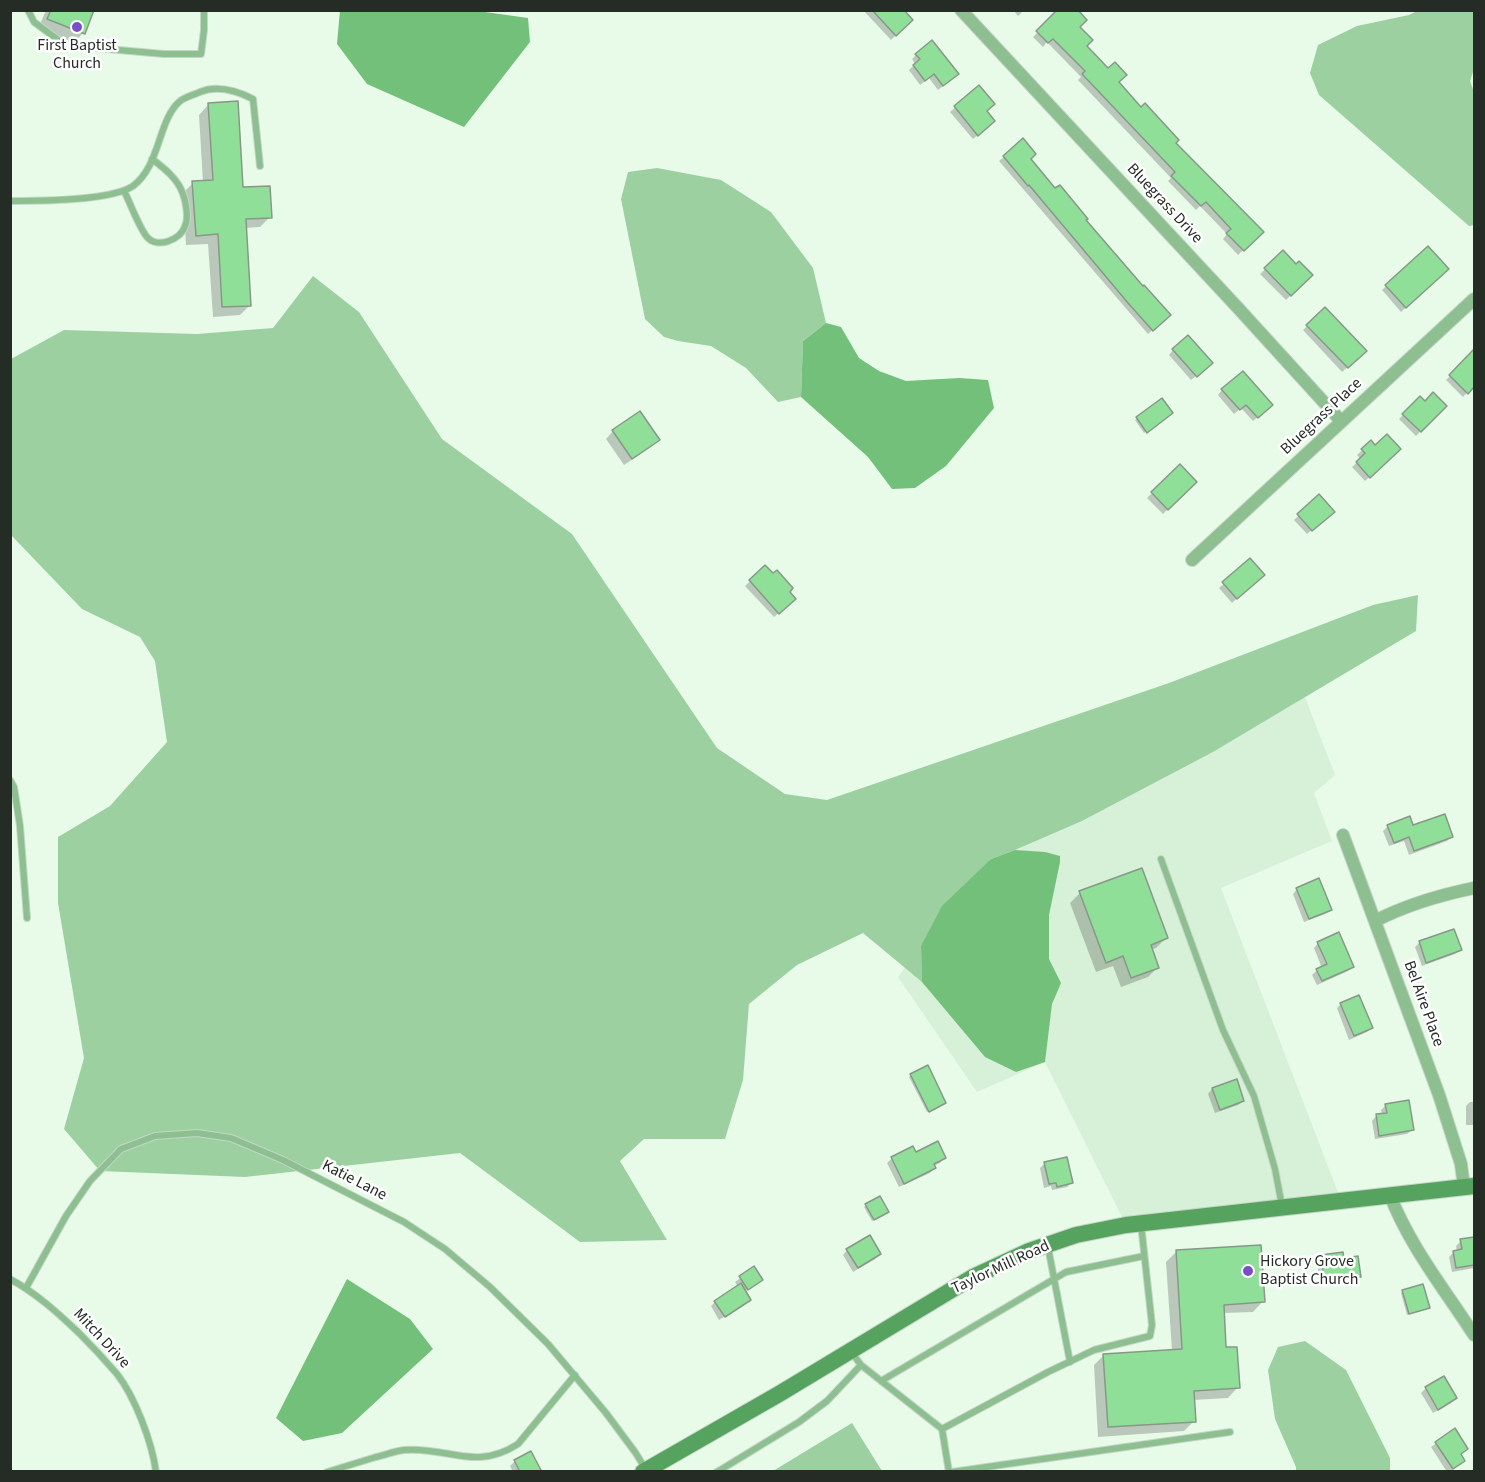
<!DOCTYPE html>
<style>
body{margin:0}
#map{position:relative;width:1485px;height:1482px;overflow:hidden;background:#e8fbe9;font-family:"Source Sans 3",sans-serif}
canvas{display:block}
.frame{position:absolute;inset:0;border:12px solid #252c25;pointer-events:none}
</style>
<div id="map">
<canvas width="1485" height="1482"></canvas>
<div class="frame"></div>
</div>
<script>
const c = document.querySelector('canvas').getContext('2d');
c.lineJoin = 'round';
function fill(path, color) { c.fillStyle = color; c.fill(path, 'evenodd'); }
function strokePath(path, color, width, dash) { c.strokeStyle = color; c.lineWidth = width; c.lineCap = dash ? 'butt' : 'round'; c.setLineDash(dash || []); c.stroke(path); }
function label(font, color, halo, rows, align = 'center') {
  c.font = font + ' "Source Sans 3",sans-serif'; c.lineWidth = 5; c.setLineDash([]); c.textBaseline = 'middle'; c.strokeStyle = halo; c.fillStyle = color; for (const [text, x, y, turn = 0] of rows) {
    c.save(); c.translate(x, y); c.rotate((+turn || 0) * Math.PI / 180); c.textAlign = isNaN(turn) ? turn : align; if (halo) c.strokeText(text, 0, 0); c.fillText(text, 0, 0); c.restore();
  }
}
fill(new Path2D(`
 M1305 697 1335 775 1314 793 1332 841 1221 888 1341 1200 1126 1225 1045 1062 977 1092 898 977 921 946 942 906 991 859 1015 850 1082 821 1213 752Z`), '#d7f0d8');
fill(new Path2D(`
 M1419 10 1474 11V69L1470 81 1474 92V225L1469 226 1319 95 1310 73 1318 45 1357 26 1409 15Z
 M657 168 721 180 771 212 813 268 826 323 803 341 801 397 778 402 746 368 711 346 678 341 664 337 645 319 621 199 628 172Z
 M313 276 359 312 442 439 572 534 717 748 785 794 827 800 1169 683 1373 605 1418 595 1416 631 1213 752 1082 821 1015 850 991 859 921 946 922 982 863 933 797 965 749 1004 743 1080 725 1139H644L620 1161 667 1240 580 1242 460 1153 245 1177 100 1171 64 1129 84 1058 58 903V837L110 806 167 742 155 661 140 637 82 609 11 535V359L64 330 197 334 273 328Z
 M1305 1341 1346 1370 1390 1458V1471H1296V1467L1275 1419 1268 1370 1278 1347Z
 M852 1423 882 1471H773Z`), '#9dd0a1');
fill(new Path2D(`
 M340 10 478 11 528 18 530 42 464 127 367 84 337 44Z
 M826 323 841 327 859 358 879 371 906 381 959 378 988 380 994 408 946 466 915 488 892 489 868 457 801 397 803 341Z
 M1015 850 1045 852 1060 856V862L1049 915V959L1061 983 1052 1004 1045 1062 1016 1072 985 1057 922 982 921 946 942 906 991 859Z
 M347 1279 410 1319 433 1349 342 1433 303 1441 276 1418Z`), '#73c07b');
fill(new Path2D(`
 M46 10H93L83 33 73 44 38 29Z
 M863 10H902L911 20 891 40Z
 M1013 10H1024L1018 16Z
 M1060 10 1078 27 1085 46 1117 83 1174 143 1262 232 1238 255 1223 239 1227 234 1200 206 1196 210 1168 181 1171 178 1078 80 1081 77 1047 42 1043 47 1033 37Z
 M916 55 952 79 938 90 929 78 920 85 909 70 915 64 912 59Z
 M979 87 989 126 973 139 950 112Z
 M209 104 242 189 270 217 260 227 245 228 250 305 240 315 213 317 208 244 186 245 183 193 193 183 203 182 199 115Z
 M1004 157 1029 159 1055 190 1084 220 1143 288 1169 315 1148 334 999 161Z
 M1428 248 1447 269 1401 312 1382 290Z
 M1283 252 1296 266 1311 275 1286 300 1260 274Z
 M1325 309 1365 351 1342 372 1303 330Z
 M1173 350 1206 368 1191 380 1169 355Z
 M1474 352V385L1463 397 1446 380Z
 M1222 390 1267 409 1253 421 1241 408 1234 414 1218 395Z
 M1420 398 1425 403 1445 406 1416 436 1399 419Z
 M1162 400 1170 415 1144 433 1135 420Z
 M613 431 658 440 651 447 624 465 606 439Z
 M1371 442 1375 447 1399 449 1365 481 1352 467 1361 459 1357 455Z
 M1180 466 1195 482 1163 514 1147 498Z
 M1319 496 1328 516 1307 534 1294 520Z
 M1250 560 1258 579 1232 603 1219 588Z
 M765 567 794 599 774 617 745 586Z
 M1388 826 1413 827 1451 837 1447 841 1409 855 1404 841 1389 846 1383 831Z
 M1297 889 1330 909 1325 914 1304 922 1293 894Z
 M1080 893 1166 938 1156 948 1151 950 1158 967 1148 977 1121 987 1113 966 1096 972 1070 903Z
 M1453 931 1460 949 1455 954 1422 966 1415 947 1419 943Z
 M1318 943 1352 967 1348 971 1317 985 1312 975 1317 970 1322 968 1314 948Z
 M1341 1004 1371 1028 1367 1032 1349 1040 1337 1008Z
 M911 1075 943 1104 927 1112 909 1077Z
 M1212 1089 1243 1101 1238 1105 1215 1113 1208 1094Z
 M1470 1102H1474V1125H1466V1106Z
 M1386 1105 1412 1130 1407 1134 1375 1139 1372 1121 1376 1116 1382 1115 1381 1110Z
 M916 1154 944 1158 940 1163 933 1166 934 1168 930 1173 899 1187 887 1163 892 1158Z
 M1045 1163 1072 1182 1067 1187 1052 1190 1051 1186 1044 1188 1040 1168Z
 M866 1206 885 1213 872 1221 864 1207Z
 M1474 1238V1268L1452 1272 1449 1257 1454 1252H1457L1456 1246 1461 1241Z
 M847 1250 879 1254 875 1259 853 1272 843 1255Z
 M1176 1252 1263 1301 1253 1312 1223 1313 1225 1349 1238 1387 1228 1398 1193 1400 1194 1421 1184 1431 1098 1437 1094 1365 1104 1355 1172 1351 1166 1262Z
 M1321 1256 1342 1260 1359 1277 1354 1281 1320 1286 1317 1261Z
 M754 1268 761 1280 744 1292 745 1304 719 1320 711 1306 715 1302 738 1287 735 1282Z
 M1403 1291 1428 1308 1427 1309 1407 1315 1401 1293Z
 M1444 1378 1455 1398 1451 1403 1433 1413 1421 1393 1426 1388Z
 M1454 1431 1466 1449 1459 1455 1463 1461 1459 1465 1449 1472H1447L1431 1447Z
 M515 1461 541 1472H513L510 1466Z`), '#0003');
const building = new Path2D(`
 M51 10H94L85 34 47 19Z
 M872 10H904L913 20 896 36Z
 M1057 10H1078L1087 20 1080 27 1093 40 1087 46 1108 68 1115 62 1127 75 1119 82 1141 107 1145 103 1179 140 1176 143 1264 232 1244 251 1226 233 1231 229 1206 202 1201 206 1171 176 1175 172 1082 74 1085 71 1053 39 1048 43 1036 31Z
 M932 40 959 74 943 86 934 74 925 81 913 65 920 59 915 54Z
 M979 85 995 104 987 111 995 121 978 136 954 106Z
 M238 101 243 187 270 186 272 218 246 219 251 306 222 307 218 234 196 236 192 181 213 180 208 103Z
 M1023 138 1036 154 1031 159 1055 188 1060 185 1088 219 1086 220 1143 286 1144 285 1171 315 1153 331 1128 303 1029 185 1028 186 1003 156Z
 M1428 246 1449 269 1406 308 1385 285Z
 M1283 250 1296 264 1299 261 1313 275 1291 296 1264 268Z
 M1325 307 1367 351 1348 368 1306 325Z
 M1188 335 1213 363 1197 377 1172 349Z
 M1474 349V387L1468 394 1449 375Z
 M1243 371 1273 405 1258 418 1246 405 1240 410 1221 389Z
 M1433 392 1447 406 1421 432 1402 414 1420 396 1425 401Z
 M1162 398 1173 413 1147 433 1136 417Z
 M640 411 660 440 632 459 612 430Z
 M1387 434 1401 449 1370 478 1356 462 1365 453 1361 449 1371 440 1375 445Z
 M1180 464 1197 482 1168 510 1151 492Z
 M1319 494 1335 512 1312 531 1297 514Z
 M1250 558 1265 575 1237 599 1222 582Z
 M765 565 773 573 777 570 793 588 790 592 796 599 779 614 749 580Z
 M1445 814 1453 837 1414 851 1409 837 1394 843 1387 825 1410 816 1413 825Z
 M1142 868 1168 938 1151 945 1159 968 1131 978 1123 956 1106 963 1079 891Z
 M1319 878 1332 910 1309 919 1296 888Z
 M1454 929 1462 950 1426 963 1419 941Z
 M1339 932 1354 967 1322 981 1316 969 1327 964 1317 942Z
 M1359 995 1373 1028 1354 1036 1340 1003Z
 M928 1065 946 1103 929 1112 910 1074Z
 M1237 1079 1244 1101 1220 1110 1212 1088Z
 M1409 1100 1414 1130 1379 1136 1376 1114 1387 1113 1385 1104Z
 M938 1141 946 1158 934 1164 936 1168 904 1184 891 1157 913 1146 916 1152Z
 M1067 1157 1073 1183 1057 1187 1056 1183 1049 1184 1044 1162Z
 M880 1196 889 1212 874 1220 865 1204Z
 M870 1235 881 1254 858 1268 846 1249Z
 M1474 1237V1265L1456 1268 1453 1251 1462 1249 1460 1239Z
 M1261 1245 1265 1302 1224 1305 1226 1347H1237L1240 1388 1194 1391 1196 1422 1108 1427 1103 1354 1182 1349 1176 1250Z
 M1343 1252 1344 1258 1358 1256 1361 1277 1324 1282 1321 1255Z
 M754 1266 763 1280 748 1290 739 1276Z
 M741 1283 751 1300 725 1317 714 1301Z
 M1423 1284 1430 1308 1409 1314 1402 1290Z
 M1444 1376 1457 1398 1438 1410 1425 1387Z
 M1455 1428 1468 1449 1461 1454 1465 1461 1453 1469 1435 1442Z
 M531 1451 542 1472H520L514 1460Z`);
fill(building, '#90df98');
strokePath(building, '#879888', 1.5);
const lane = new Path2D(`
 M28 10 34 22 57 39
 M73 46 164 54H201L204 30V10
 M124 191C130 202 139 228 147 237 157 249 181 240 185 226 189 218 186 202 183 194 178 179 164 168 152 159
 M10 201C39 201 111 201 133 186 160 166 158 121 179 102 184 97 194 95 200 92 217 85 237 91 253 99L260 166
 M10 780 14 787 20 826 27 918
 M1161 859 1223 1030 1254 1096 1275 1169 1282 1206
 M1048 1247 1070 1362
 M10 1279C36 1293 58 1313 79 1333 92 1346 105 1360 117 1374 135 1397 152 1442 156 1472
 M26 1288 66 1216 90 1181 121 1149 155 1136 197 1133 231 1138 283 1160 404 1222 445 1249 490 1287 548 1344 606 1413 635 1452 645 1468
 M852 1353 861 1365 942 1429 949 1472
 M881 1381 1066 1272 1144 1256
 M942 1429 1048 1372 1094 1350 1150 1336 1152 1325 1141 1224
 M327 1472C343 1467 360 1462 376 1457 385 1455 395 1451 404 1450 447 1446 475 1472 518 1444L575 1375
 M717 1472 799 1422 827 1401 861 1365
 M952 1472 1230 1432`);
const street = new Path2D(`
 M961 10 1238 308 1341 421
 M1192 560 1474 299
 M1343 835 1439 1095 1461 1164 1464 1187
 M1375 921C1406 905 1440 895 1474 888
 M1390 1195C1409 1245 1445 1290 1474 1335`);
const secondary = new Path2D(`
 M643 1472 779 1394 973 1277 1029 1251 1076 1235 1126 1225 1474 1186`);
strokePath(lane, '#c5d6c6', 8);
strokePath(street, '#c5d6c6', 14);
strokePath(secondary, '#c5d6c6', 18);
strokePath(lane, '#8dbf91', 6);
strokePath(street, '#8dbf91', 12);
strokePath(secondary, '#56a35f', 16);
for (const [x, y, r, color] of [
 [77,27,6,"#7a4ec7"],
 [1248,1271,6,"#7a4ec7"]
]) { const dot = new Path2D(); dot.arc(x, y, r, 0, 2 * Math.PI); c.fillStyle = color; c.fill(dot); strokePath(dot, '#fff', 2); }
label('16px', '#252c25', '#fff', [
 ["First Baptist",77,46],
 ["Church",77,64],
 ["Hickory Grove",1260,1262,"left"],
 ["Baptist Church",1260,1280,"left"]
]);
label('16px', '#252c25', '#fff', [
 ["Bluegrass Drive",1164,204,47],
 ["Bluegrass Place",1322,417,-43],
 ["Bel Aire Place",1423,1004,70],
 ["Katie Lane",354,1181,27],
 ["Taylor Mill Road",1001,1268,-25],
 ["Mitch Drive",101,1339,47]
]);
</script>
